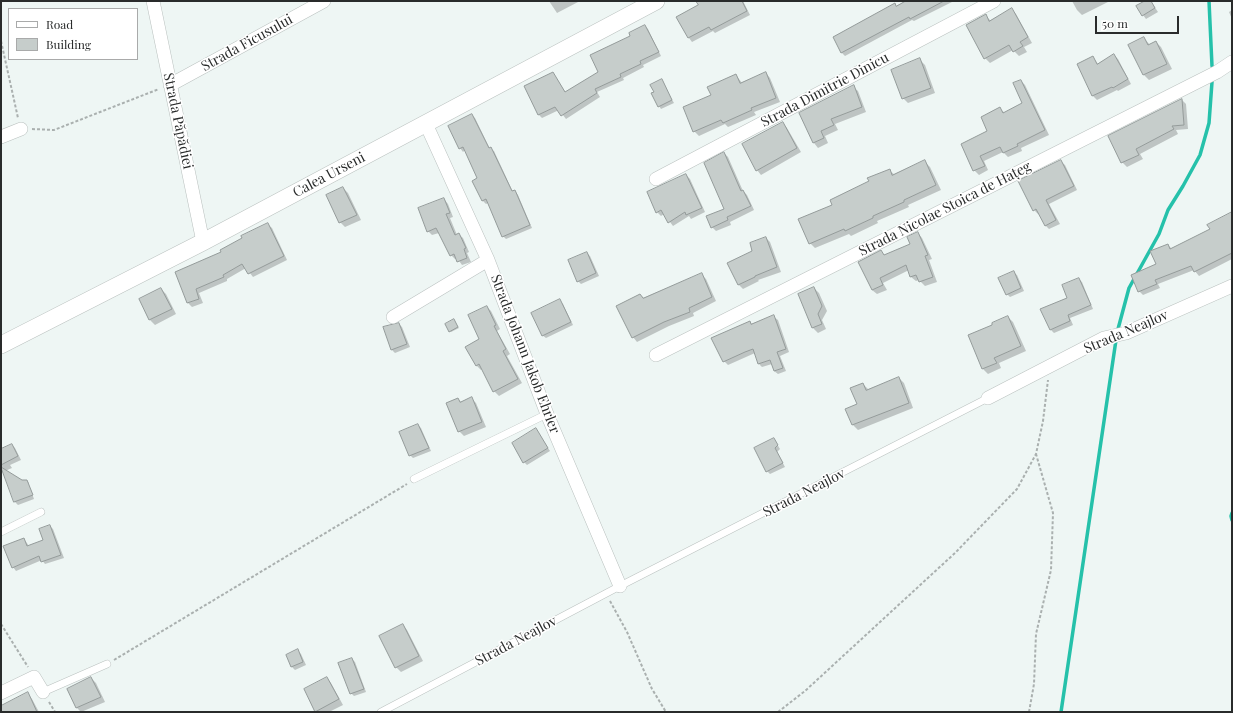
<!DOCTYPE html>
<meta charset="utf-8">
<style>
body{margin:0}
#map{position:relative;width:1233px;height:713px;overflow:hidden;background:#eef6f4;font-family:"Playfair Display",serif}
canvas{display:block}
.frame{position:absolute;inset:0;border:2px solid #292b2b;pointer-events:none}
.legend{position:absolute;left:8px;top:8px;width:130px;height:52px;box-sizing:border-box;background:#fff;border:1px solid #a9aaaa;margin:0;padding:5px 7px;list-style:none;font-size:12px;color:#292b2b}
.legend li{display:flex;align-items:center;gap:8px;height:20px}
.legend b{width:20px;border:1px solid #a9aaaa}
.scale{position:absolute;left:1095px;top:16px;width:84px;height:18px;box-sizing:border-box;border:2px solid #292b2b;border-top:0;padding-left:5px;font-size:12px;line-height:14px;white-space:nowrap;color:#292b2b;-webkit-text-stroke:3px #fff;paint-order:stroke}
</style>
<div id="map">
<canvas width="1233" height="713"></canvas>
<div class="frame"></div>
<ul class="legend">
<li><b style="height:5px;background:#fff"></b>Road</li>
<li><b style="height:11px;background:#c6cdcb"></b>Building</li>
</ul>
<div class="scale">50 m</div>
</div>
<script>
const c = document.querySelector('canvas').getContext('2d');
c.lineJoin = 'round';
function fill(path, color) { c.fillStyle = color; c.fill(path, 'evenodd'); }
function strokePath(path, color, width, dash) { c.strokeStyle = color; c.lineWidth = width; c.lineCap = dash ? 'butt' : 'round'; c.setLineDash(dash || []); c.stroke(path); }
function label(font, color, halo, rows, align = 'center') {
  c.font = font + ' "Playfair Display",serif'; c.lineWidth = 3; c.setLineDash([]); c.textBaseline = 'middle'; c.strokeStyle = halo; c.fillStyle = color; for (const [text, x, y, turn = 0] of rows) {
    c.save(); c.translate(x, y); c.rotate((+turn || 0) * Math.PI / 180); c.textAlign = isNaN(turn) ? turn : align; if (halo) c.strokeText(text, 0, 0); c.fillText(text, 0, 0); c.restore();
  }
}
fill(new Path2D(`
 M549 1H580L557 13Z
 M700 1H743L750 15 715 33 713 31 692 42 689 38Z
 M908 1 952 2 914 21 912 20 845 56 842 53 834 37Z
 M1072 1H1110L1082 15 1077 10Z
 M1147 1H1151L1152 3 1158 12 1146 19 1143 15Z
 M1011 9 1016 14 1032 43 1024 47 1027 52 1019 56 1013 50 990 63 985 58 986 16 991 21Z
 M1232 10V19L1229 12Z
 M645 26 648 29 661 56 643 65 644 67 623 78 624 80 597 92 600 97 566 119 559 110 542 118 538 114 553 73 566 93 599 72 631 36Z
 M1144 38 1150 45 1156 42 1161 47 1172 69 1149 80 1144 75 1130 45Z
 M1114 55 1118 59 1131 84 1118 91 1117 90 1097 100 1093 96 1078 64 1093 57 1098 64Z
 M920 60 925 65 935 93 908 103 903 98Z
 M766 73 770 78 780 102 754 112 756 115 728 127 725 124 699 136 694 131 736 75 742 83Z
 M661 80 674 103 661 109 652 94 655 92Z
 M1021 81 1025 85 1049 135 1021 148 1022 151 1008 157 1003 152 984 161 988 170 979 175 974 170 989 131 1000 109 1005 113 1024 104Z
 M853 87 858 91 866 112 835 124 838 130 825 136 828 143 818 148 814 143 800 113Z
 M1182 100 1186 104 1188 129 1176 130 1178 134 1140 154 1143 159 1127 167 1122 162Z
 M471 115 475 118 490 149 494 151 513 192 515 191 518 195 532 228 506 239 503 236 488 203 486 204 483 201 478 179 465 150 463 152 460 148Z
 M783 123 787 128 801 152 761 175 757 170 743 145Z
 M724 153 728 157 743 191 747 195 754 210 730 222 731 225 716 231 712 227 725 209Z
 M1060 161 1065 165 1077 190 1049 204 1060 224 1049 229 1045 225 1039 214H1038L1034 210Z
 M925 162 930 167 941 190 908 205 909 207 877 221 878 223 851 236 849 234 815 248 810 243 834 205 889 170 895 175Z
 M686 175 690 179 705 212 691 219 689 216 673 226 664 214 661 216 657 212Z
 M343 188 348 193 361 220 345 227 340 222Z
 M444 199 448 204 453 217 450 218 457 235 458 234 463 238 469 252 467 253 471 262 462 265 457 258 455 259 451 255 439 233 432 235 428 231Z
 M1232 214V259L1199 276 1194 270 1158 284 1160 288 1143 295 1139 291 1157 265 1168 245 1172 249 1211 230Z
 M267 224 272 228 287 260 253 277 246 268 227 279V281L199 293 203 303 192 307 188 303 176 273 222 252Z
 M918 233 922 238 932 259 929 260 937 282 925 286 919 280 916 281 911 277 909 270 883 283 887 290 877 294 872 290 859 263 881 252 885 256 911 245Z
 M766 238 770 242 781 272 758 280 759 281 743 289 739 285 754 251Z
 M587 253 590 256 599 276 581 284 578 281Z
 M1013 272 1017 275 1024 291 1010 297 1007 294Z
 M701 274 706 279 716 301 693 313 694 316 669 326 637 342 633 337 640 295 644 298Z
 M1079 279 1082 282 1093 309 1070 318 1073 325 1054 333 1051 330 1042 310 1069 298Z
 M814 288 819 293 827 311 822 320 826 329 818 333 813 328 799 295Z
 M161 289 166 294 176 314 155 325 150 320 140 300Z
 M560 301 563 304 573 325 546 338 542 335Z
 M487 307 491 311 500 329 497 331 510 354 507 356 522 383 499 396 494 391 482 369 481 370 476 365Z
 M774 317 778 320 789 352 780 356 786 371 778 374 774 371 772 364 762 367 759 364 755 353 728 365 724 361 750 322 752 324Z
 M1008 317 1013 322 1026 351 999 363 1001 368 988 374 983 369 969 336 993 325Z
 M454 320 459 328 451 332 450 331Z
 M399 324 402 327 410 347 395 353 392 350 384 328Z
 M899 378 904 383 913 408 858 430 853 425 847 409 858 405 863 384 869 390Z
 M471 398 476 403 486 427 464 436 459 431 458 399 461 402Z
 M418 425 421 428 431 451 413 458 410 455Z
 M536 429 550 451 527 465 524 462Z
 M774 439 780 449 777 452 785 467 770 474 767 471Z
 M12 445 15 448 21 460 10 465 12 468 5 471 22 481H27L29 483H28L34 499 18 505 15 502 3 472 1 473V450Z
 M50 526 53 529 64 558 45 564 42 560 16 571 13 567 24 539 29 546 44 541Z
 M403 625 407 630 423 661 401 672 396 667 381 637Z
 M298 651 301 654 306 665 295 670 292 667 287 655Z
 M352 659 355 662 366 692 354 696 351 693Z
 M91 678 96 683 105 702 81 712 77 708 68 690Z
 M327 678 331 683 343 705 329 712H317L316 711Z
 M28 694 32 699 39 712H4Z`), '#0003');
strokePath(new Path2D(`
 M1209 1 1212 66
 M1118 329 1129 288 1159 234 1168 210 1183 186 1200 155 1209 123 1212 82
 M1232 513 1231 516 1232 520
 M1061 712 1116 340`), '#25c1aa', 3.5);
const building = new Path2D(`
 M696 1H742L747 11 711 30 709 27 688 38 676 17 698 5Z
 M906 1H944L910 19 909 17 841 53 833 37 895 3 896 6Z
 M1145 1H1151L1155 8 1142 16 1136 6Z
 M1012 8 1028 37 1020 42 1023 46 1013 52 1009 45 984 59 966 25 986 14 989 21Z
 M645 25 659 52 640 61 641 64 620 74 621 77 595 89 597 93 561 116 555 107 538 115 524 86 553 72 565 92 598 72 590 55 630 36 629 33Z
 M1144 37 1148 45 1156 41 1167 64 1143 75 1128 45Z
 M1114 54 1128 79 1113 88 1112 87 1092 96 1077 64 1093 56 1097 64Z
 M920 58 931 88 902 99 891 70Z
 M766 72 776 98 751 108 752 110 723 123 721 120 693 132 683 107 711 95 707 87 736 74 740 83Z
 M662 79 672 100 658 107 651 93 654 92 650 85Z
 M1021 80 1045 130 1017 144 1018 146 1003 153 1000 147 980 156 985 166 973 171 961 144 987 131 981 117 1000 107 1003 113 1022 103 1013 83Z
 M854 85 862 107 831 119 834 125 821 131 824 138 813 143 799 113Z
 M1182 99 1184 125 1172 126 1174 129 1136 149 1139 155 1121 163 1108 136Z
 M472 114 489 148 491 147 512 191 515 190 530 225 502 237 486 199 482 201 472 181 477 178 463 147 459 149 448 126Z
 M783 122 797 148 756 171 742 144Z
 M724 152 741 191 743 190 751 206 727 217 728 220 711 228 706 216 724 209 704 163Z
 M925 160 936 185 904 200V202L873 216V218L845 231 844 229 809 244 798 219 832 205 830 200 869 181 867 178 890 169 892 175Z
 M1061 160 1074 186 1046 200 1056 220 1045 226 1036 209 1033 211 1018 181Z
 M686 174 702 208 686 215 685 212 668 223 661 210 656 213 647 192Z
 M343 187 357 215 339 223 326 195Z
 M444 198 450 213 446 214 455 235 459 233 466 248 464 249 467 258 457 262 454 254 450 256 436 228 427 232 418 208Z
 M1232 212V253L1194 272 1191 266 1155 280 1157 284 1138 292 1131 275 1156 264 1150 251 1168 244 1170 249 1210 229 1207 225Z
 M268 223 284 256 248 274 242 264 223 275 224 277 196 289 199 299 187 303 175 272 221 252 220 250 242 238 241 236Z
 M918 232 928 255 925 256 933 277 919 282 916 275 910 277 906 265 880 278 883 285 872 290 858 262 881 250 884 255 910 244 907 237Z
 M766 237 777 267 755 276V277L738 285 727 263 752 251 750 243Z
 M587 252 596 273 577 282 568 260Z
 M1014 271 1021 288 1006 295 998 278Z
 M702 273 712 297 689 308 690 312 664 322 632 338 616 306 640 294 643 298Z
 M1079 278 1091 305 1068 315 1070 321 1050 330 1040 309 1067 298 1062 285Z
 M814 287 822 306 818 314 822 324 812 328 798 294Z
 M161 288 172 309 149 320 139 299Z
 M560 299 571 322 542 336 531 313Z
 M487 306 496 325 494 326 506 349 503 351 518 379 493 392 479 364 476 366 465 347 479 339 468 315Z
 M774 315 786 349 777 352 783 368 774 371 770 360 758 364 753 349 745 352 723 362 711 338 750 321 751 324Z
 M1008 316 1021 346 994 358 997 363 982 369 968 335 992 325V323Z
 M454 319 458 327 449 332 445 324Z
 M399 323 407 344 391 350 383 327Z
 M899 377 909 403 852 425 845 409 857 404 850 388 863 383 866 390Z
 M472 397 482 422 458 432 446 403 458 398 460 402Z
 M418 424 429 448 409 456 399 432Z
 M536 428 548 448 523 463 512 443Z
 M774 438 778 445 775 448 783 463 766 472 754 448Z
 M12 444 18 456 1 465V449Z
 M1 467 22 480H27L33 495 14 502Z
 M50 525 61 555 41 562 39 556 12 568 3 546 24 538 27 546 43 540 39 529Z
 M403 624 419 656 395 668 379 636Z
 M298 649 303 662 291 667 286 655Z
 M352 658 364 689 350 694 338 663Z
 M91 677 101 697 76 708 67 689Z
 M327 677 339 699 315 712 304 689Z
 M28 692 37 712H1V706Z`);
fill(building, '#c6cdcb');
strokePath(building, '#949b9a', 1);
const service = new Path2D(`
 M414 479 547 414
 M1 532 41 512
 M43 692 107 664
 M381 712 620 586 988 398`);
const minor = new Path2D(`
 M153 1 203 242
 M170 85 324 1
 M426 124 488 260 547 414 620 586
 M1 137 21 129
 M656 179 994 1
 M393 317 488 260
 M656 355 1217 72 1232 62
 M988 398 1104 338 1126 333 1232 286
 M1 693 34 677 43 692`);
const tertiary = new Path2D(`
 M1 345 203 242 656 1`);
strokePath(service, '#bac1bf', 8);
strokePath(minor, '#bac1bf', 14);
strokePath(tertiary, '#bac1bf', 18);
strokePath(new Path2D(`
 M1 41 18 118
 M32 129 54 130 159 89
 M610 601 627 632 652 689 666 712
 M1 624 28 667
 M114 660 407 484
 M49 702 55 712
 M778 712 805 691 955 553 1017 489 1036 454 1043 421 1048 380
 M1029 712 1034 684 1036 634 1051 570 1053 513 1036 454`), '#aab0af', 2, [3, 2]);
strokePath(service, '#fff', 7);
strokePath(minor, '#fff', 13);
strokePath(tertiary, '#fff', 17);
label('14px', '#292b2b', '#fff', [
 ["Strada Ficusului",247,43,-29],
 ["Strada Dimitrie Dinicu",825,90,-28],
 ["Strada Păpădiei",178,121,78],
 ["Calea Urseni",329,175,-28],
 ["Strada Nicolae Stoica de Hațeg",945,209,-27],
 ["Strada Neajlov",1126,332,-23],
 ["Strada Johann Jakob Ehrler",525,354,69],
 ["Strada Neajlov",804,493,-27],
 ["Strada Neajlov",516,641,-28]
]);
</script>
